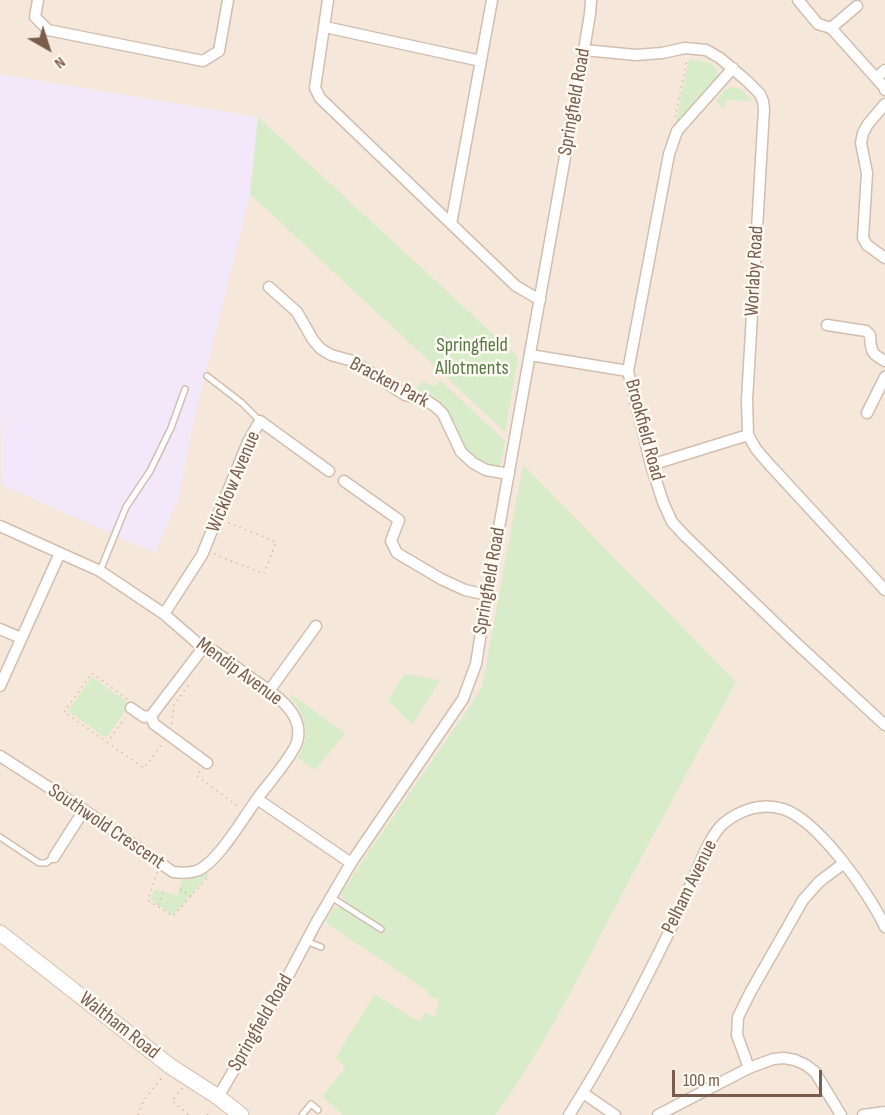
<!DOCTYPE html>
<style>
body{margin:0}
#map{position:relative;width:885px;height:1115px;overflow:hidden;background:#fdf6ec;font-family:"Sofia Sans Condensed",sans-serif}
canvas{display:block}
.north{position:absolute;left:18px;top:18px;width:60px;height:60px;-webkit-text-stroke:4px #fffaf3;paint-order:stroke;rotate:141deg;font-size:16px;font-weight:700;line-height:24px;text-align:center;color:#7a5c4d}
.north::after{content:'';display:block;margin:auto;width:21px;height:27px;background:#7a5c4d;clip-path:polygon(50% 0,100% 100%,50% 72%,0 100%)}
.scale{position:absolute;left:672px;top:1070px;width:150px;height:27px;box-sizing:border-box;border:3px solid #7a5c4d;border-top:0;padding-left:8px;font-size:18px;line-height:21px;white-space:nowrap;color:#7a5c4d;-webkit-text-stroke:4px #fffaf3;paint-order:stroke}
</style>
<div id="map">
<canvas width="885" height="1115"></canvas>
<div class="north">N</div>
<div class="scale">100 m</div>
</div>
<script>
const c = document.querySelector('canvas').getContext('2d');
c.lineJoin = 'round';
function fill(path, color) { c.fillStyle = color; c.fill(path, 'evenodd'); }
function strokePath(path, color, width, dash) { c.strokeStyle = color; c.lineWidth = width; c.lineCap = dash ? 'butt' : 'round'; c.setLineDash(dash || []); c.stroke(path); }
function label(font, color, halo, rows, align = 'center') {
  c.font = font + ' "Sofia Sans Condensed",sans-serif'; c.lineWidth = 5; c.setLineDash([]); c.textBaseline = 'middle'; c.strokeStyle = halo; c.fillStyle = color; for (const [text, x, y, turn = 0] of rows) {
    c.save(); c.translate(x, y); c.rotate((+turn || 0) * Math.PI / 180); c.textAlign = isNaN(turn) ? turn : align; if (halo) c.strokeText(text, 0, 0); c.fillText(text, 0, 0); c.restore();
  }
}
fill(new Path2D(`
 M0 0H885V1115H0Z`), '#f5e8da');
fill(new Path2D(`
 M0 74 258 117 250 194 193 423 179 497 155 553 2 485 0 404Z`), '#f3e8fa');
fill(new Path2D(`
 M689 59 711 63 715 68 719 77 682 122H676Z
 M731 87C743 88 745 93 752 101L726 100 724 109 716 101 725 90Z
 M258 117 518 357 505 432 250 194Z
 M440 380 505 441 501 464 495 468 476 461 462 444 456 424 444 405 414 390 424 381 436 387Z
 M523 465 736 682C694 759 652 837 611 915 575 983 541 1053 495 1115H343L322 1096 346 1067 336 1059 339 1052 375 994 412 1018 420 1021 425 1012 435 1017 439 999 427 996 429 992 325 922 333 908H342L346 903 341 894 368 853 470 706 482 687Z
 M405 674 440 680 412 725 388 700Z
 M92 677 130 704 106 738 68 711Z
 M292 695 345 733 315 770 298 758C307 740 309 731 300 712 297 706 294 700 289 697Z
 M207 872 209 874 173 915 150 899 155 889 177 896 182 881 186 879 197 877Z`), '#d8ecc9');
const service = new Path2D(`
 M207 376 242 403 260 421
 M100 571 126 507 150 471 171 428 185 389
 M0 837 39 863H46L54 857
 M331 897 381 929
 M306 941 321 947
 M302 1115 311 1104 318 1110`);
const minor = new Path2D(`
 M38 0 35 17 48 30 203 61 219 51 228 0
 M328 0 315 88 320 98 516 286 540 300
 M798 0 818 24 831 28 876 78
 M325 27 481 61
 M831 28 857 6
 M584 50 636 55 662 53 685 48 706 50 720 58 747 81 760 94 763 101 764 109 747 400 748 435 756 449 767 462 885 590
 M733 68 677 131 669 154 628 371 651 465 663 502 672 522 685 536 794 641 885 725
 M885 70 876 78 884 87 885 90
 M885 104 868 124 863 133 861 143 867 173 863 238 867 245 885 258
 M451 224 492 0
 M269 287 297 312 313 340 321 349 331 355 353 361 405 395 427 401 436 407 443 414 461 452 473 463 486 470 509 474
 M827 325 866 331 870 335C871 350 870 353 885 361
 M530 355 628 371
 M867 413 885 377
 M651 465 748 435
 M344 481 399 520 391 541 397 553 441 579 465 590 487 595
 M0 526 100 571 164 614 203 648 214 651C226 660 239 669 251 678 271 692 306 712 297 742 292 757 267 785 257 799L351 863
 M164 614 202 555 248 442 260 421 329 471
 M0 629 21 638
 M203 648 151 716 154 724 207 763
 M0 686 60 553
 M269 691 316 626
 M131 708 144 717 151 716
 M0 756 84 810 173 872C180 873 189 873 196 871 216 865 244 817 257 799
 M54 857 84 810
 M749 1068 737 1035 738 1017 751 991 803 900 819 882 844 863
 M583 1093 615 1115
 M218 1097 278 995 316 923 351 863 463 699 476 664 487 595 584 50 590 14 591 0
 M569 1115C608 1054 641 990 673 924 680 909 687 894 693 879 701 862 710 835 724 823 740 810 762 802 783 809 818 820 870 894 885 927
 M658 1115 749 1068 773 1059 784 1058 795 1060 806 1065 815 1072 841 1115
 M863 1115 885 1112`);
const secondary = new Path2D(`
 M0 933 170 1066 218 1097 241 1115`);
strokePath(service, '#d1beb0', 8);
strokePath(minor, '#d1beb0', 13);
strokePath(secondary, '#d6c0b0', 17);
strokePath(new Path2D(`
 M675 117 687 60
 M214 554 264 574 276 542 227 522
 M127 699 92 673 64 712 144 768 162 744
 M172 724 174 705 190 683
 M107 743 125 718
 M200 771 197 776 239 807
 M157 872 148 900 173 916 208 877
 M180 889 191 896
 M158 905 163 892
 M182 1088 172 1101 189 1115
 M138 1115 144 1100 163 1076
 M207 1115 211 1110`), '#d9b8a5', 1.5, [1.5, 4.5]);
strokePath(service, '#fff', 5);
strokePath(minor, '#fff', 10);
strokePath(secondary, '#fff', 15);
label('20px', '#7a5c4d', '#fffaf3', [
 ["Springfield Road",575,102,-80],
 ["Worlaby Road",755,271,-87],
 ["Bracken Park",389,383,28],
 ["Brookfield Road",644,430,75],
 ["Wicklow Avenue",234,482,-67],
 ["Springfield Road",490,581,-80],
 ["Mendip Avenue",239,672,36],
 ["Southwold Crescent",106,827,34],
 ["Pelham Avenue",690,887,-64],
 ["Springfield Road",261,1023,-60],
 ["Waltham Road",119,1026,38]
]);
label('20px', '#537a41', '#fffaf3', [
 ["Springfield",472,346],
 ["Allotments",472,369]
]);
</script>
